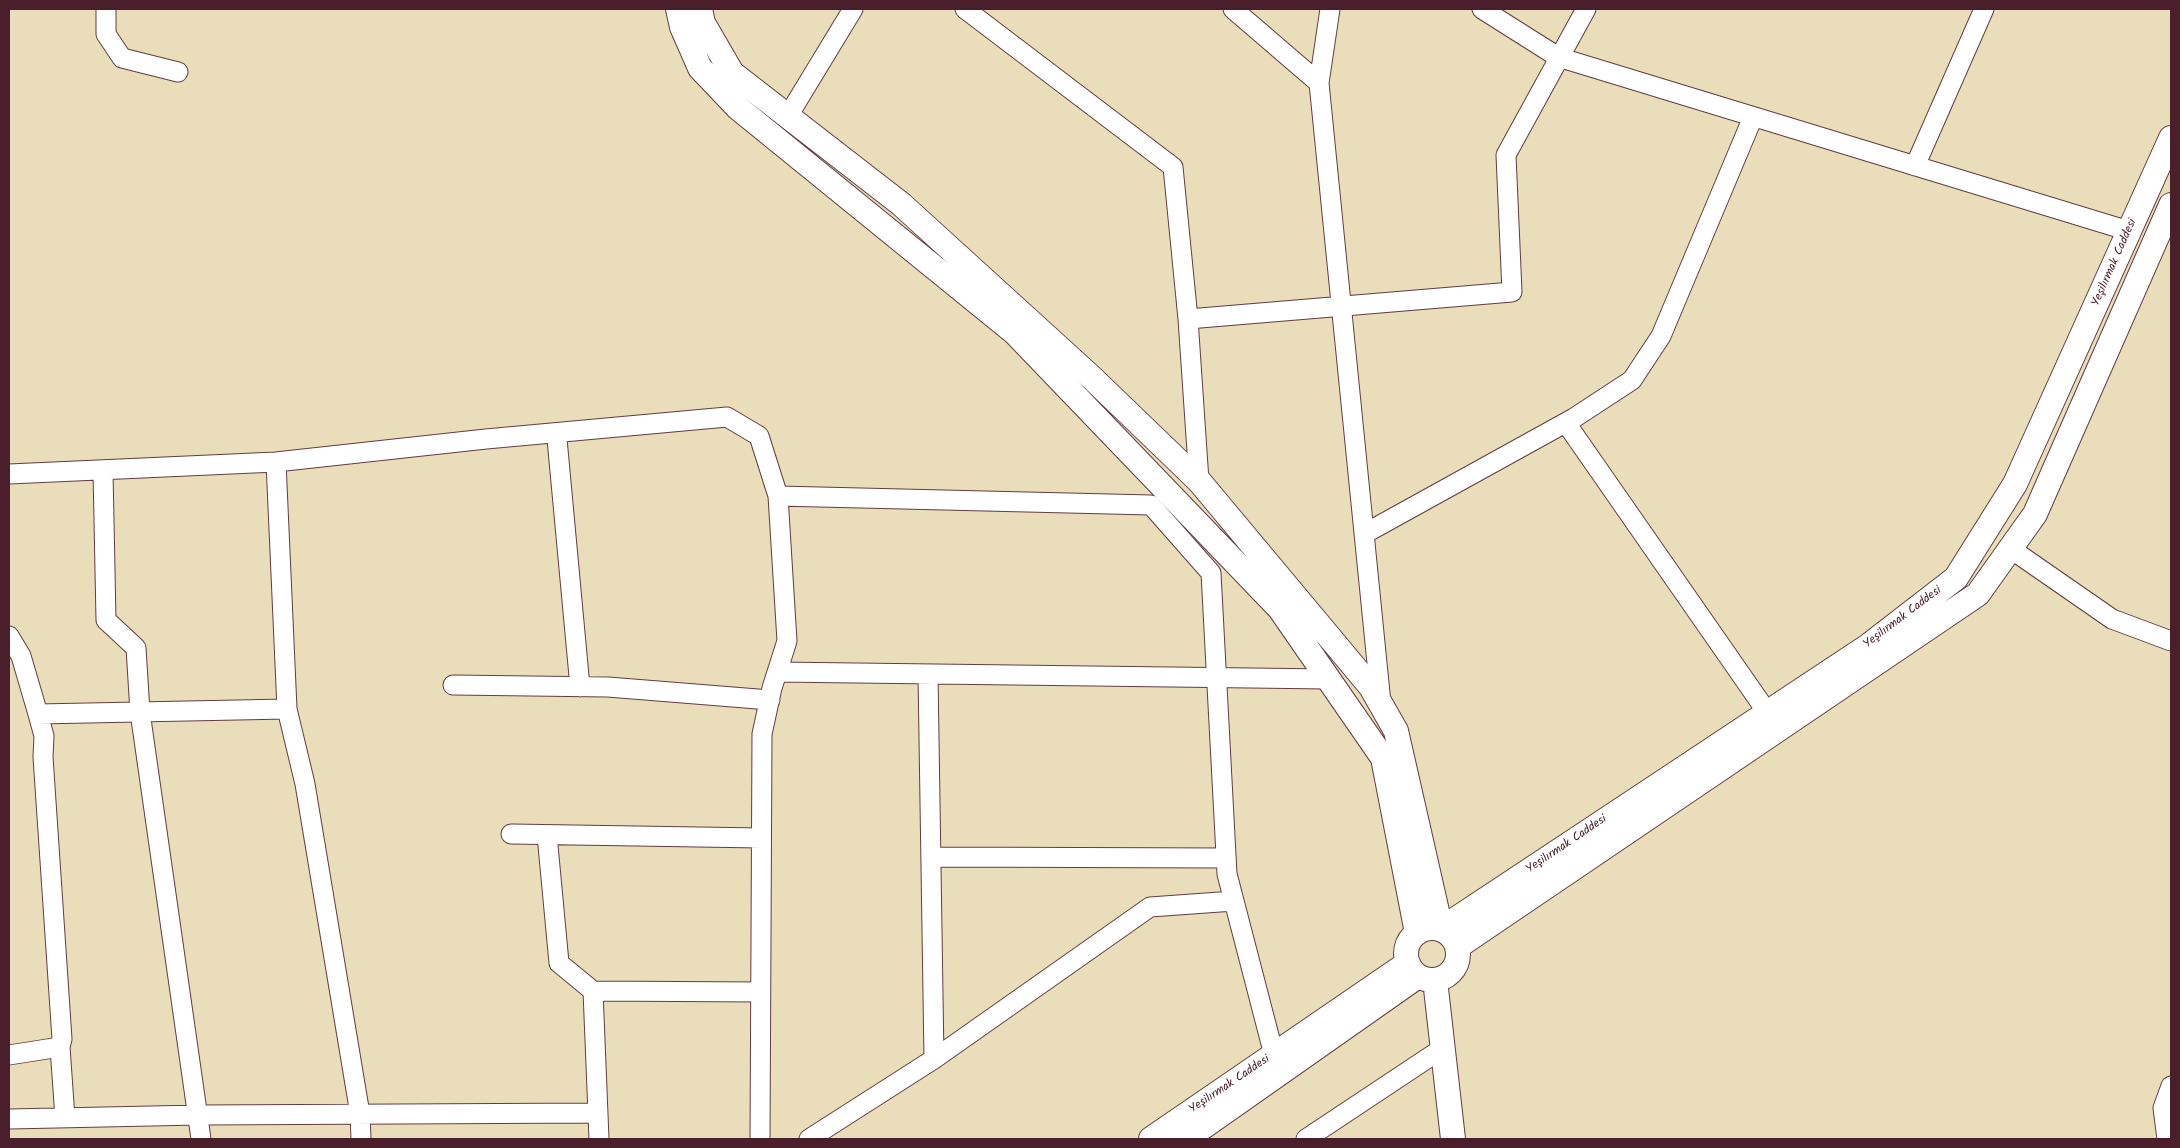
<!DOCTYPE html>
<meta charset="utf-8">
<style>
body{margin:0}
#map{position:relative;width:2180px;height:1148px;overflow:hidden;background:#e9deb9;font-family:Kalam,sans-serif}
canvas{display:block}
.frame{position:absolute;inset:0;border:10px solid #4a1f2b;pointer-events:none}
</style>
<div id="map">
<canvas width="2180" height="1148"></canvas>
<div class="frame"></div>
</div>
<script>
const c = document.querySelector('canvas').getContext('2d');
c.lineJoin = 'round';
function strokePath(path, color, width, dash) { c.strokeStyle = color; c.lineWidth = width; c.lineCap = dash ? 'butt' : 'round'; c.setLineDash(dash || []); c.stroke(path); }
function label(font, color, halo, rows, align = 'center') {
  c.font = font + ' Kalam,sans-serif'; c.lineWidth = 4; c.setLineDash([]); c.textBaseline = 'middle'; c.strokeStyle = halo; c.fillStyle = color; for (const [text, x, y, turn = 0] of rows) {
    c.save(); c.translate(x, y); c.rotate((+turn || 0) * Math.PI / 180); c.textAlign = isNaN(turn) ? turn : align; if (halo) c.strokeText(text, 0, 0); c.fillText(text, 0, 0); c.restore();
  }
}
const minor = new Path2D(`
 M106 9V34L122 58 178 72
 M965 9 1173 167 1188 319 1199 481
 M1233 9 1319 83 1381 703
 M1482 9 1558 57 2129 231
 M1319 83 1330 9
 M788 116 853 9
 M1915 166 1984 9
 M1188 319 1512 292 1506 155 1586 9
 M1566 423 1767 712
 M557 439 580 687
 M103 471 106 620 136 648 140 712 201 1139
 M9 474 276 462 486 439 727 417 759 436 778 496 787 641 772 688 762 734 760 1139
 M778 496 1151 505 1211 573 1227 874 1274 1055
 M1364 534 1574 418 1632 380 1661 336 1753 117
 M2011 549 2112 619 2171 641
 M9 636 21 656 38 714 287 709 276 462
 M777 672 1329 679
 M928 674 934 1059
 M453 685 608 687 770 700
 M287 709 305 784 360 1114 361 1139
 M38 714 44 736 43 757 62 1039 60 1047 65 1118
 M511 834 761 838
 M547 835 559 963 593 991
 M931 857 1226 858
 M9 1055 60 1047
 M9 1119 199 1115 598 1113
 M599 1139 593 991 760 992
 M809 1139 934 1059 1150 907 1234 901
 M1306 1139 1443 1048
 M2167 1139 2163 1108 2171 1086`);
const major = new Path2D(`
 M678 9 682 27 700 68 738 108 1015 333 1280 609 1383 758 1417 933
 M700 9 703 23 732 73 901 204 1090 376 1199 481 1371 687 1396 731 1441 929 1868 646 1956 578 2015 484 2171 138
 M1406 954a26 26 0 1 1 52 0a26 26 0 1 1-52 0Z
 M1457 947 1978 594 2035 514 2171 205
 M1435 980 1453 1139
 M1151 1139 1408 963
 M1186 1139 1418 976`);
strokePath(minor, '#623c40', 21);
strokePath(major, '#623c40', 26);
strokePath(minor, '#fff', 19);
strokePath(major, '#fff', 24);
label('12px', '#4a1f2b', '#fff', [
 ["Yeşilırmak Caddesi",2115,263,-66],
 ["Yeşilırmak Caddesi",1903,618,-37],
 ["Yeşilırmak Caddesi",1567,845,-34],
 ["Yeşilırmak Caddesi",1230,1085,-34]
]);
</script>
